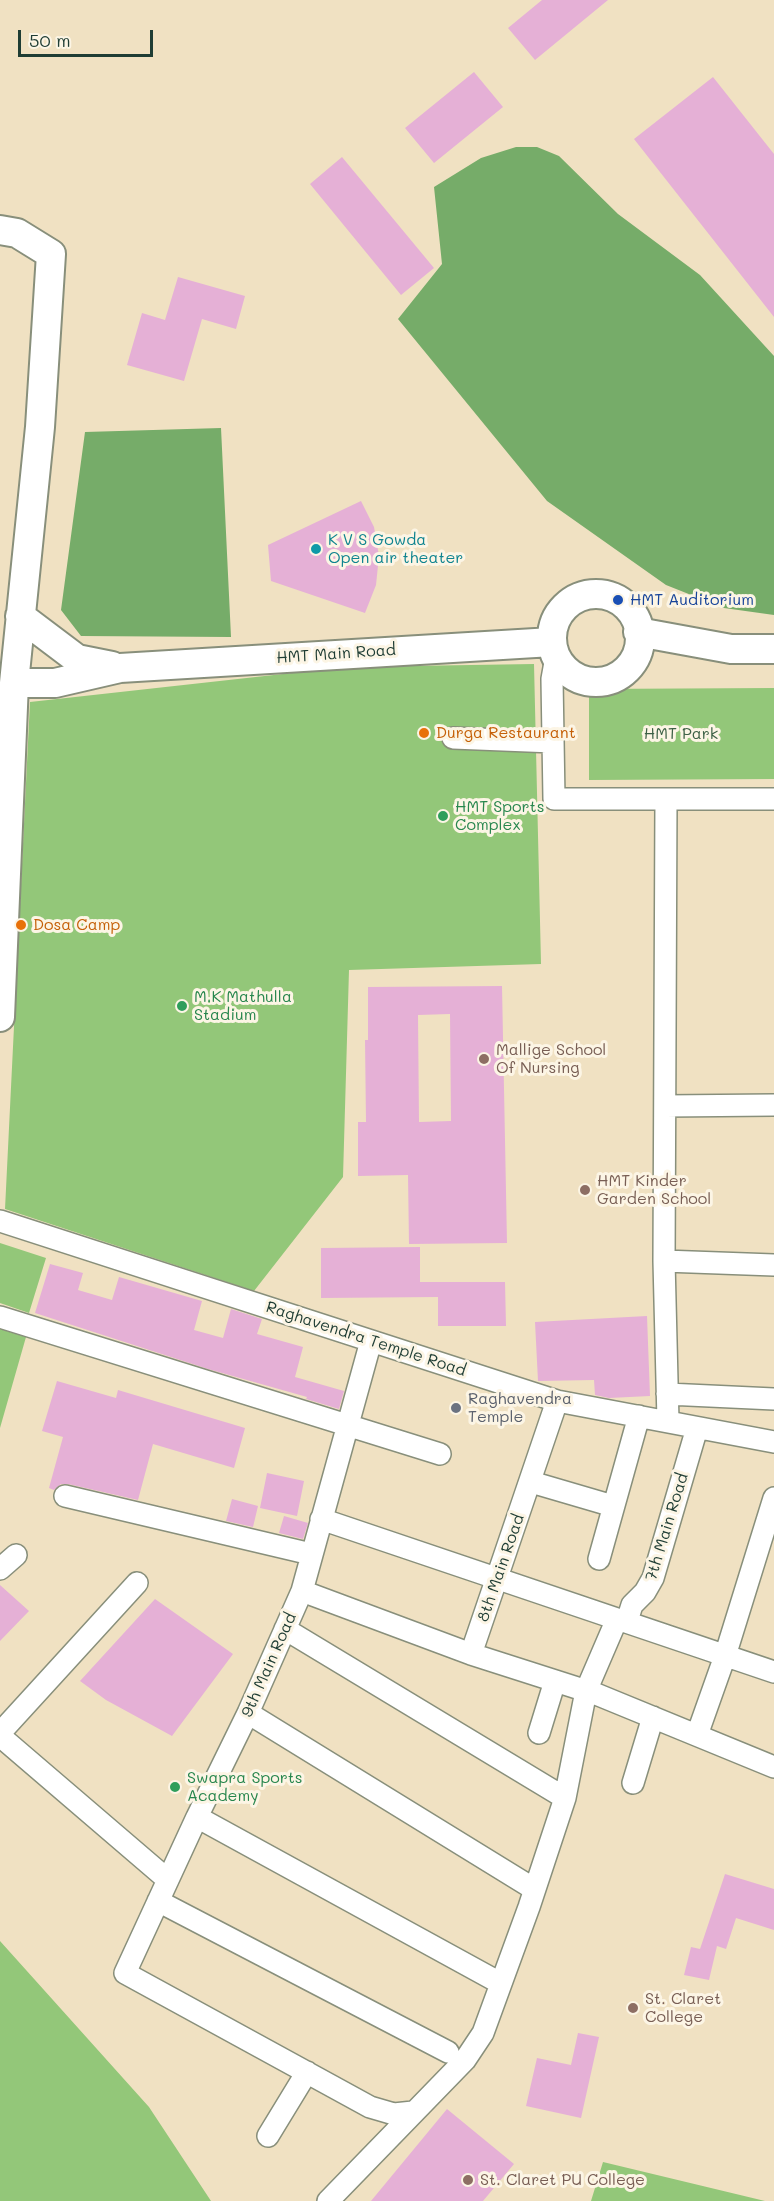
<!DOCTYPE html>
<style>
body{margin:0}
#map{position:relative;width:774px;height:2201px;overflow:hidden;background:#f0e1c2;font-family:Mali,sans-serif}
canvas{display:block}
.scale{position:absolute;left:18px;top:30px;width:135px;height:27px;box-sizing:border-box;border:3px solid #1f3d34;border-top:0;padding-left:8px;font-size:18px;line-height:21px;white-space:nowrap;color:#1f3d34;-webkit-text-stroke:4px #fcf5e5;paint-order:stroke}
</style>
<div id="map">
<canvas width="774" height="2201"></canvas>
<div class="scale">50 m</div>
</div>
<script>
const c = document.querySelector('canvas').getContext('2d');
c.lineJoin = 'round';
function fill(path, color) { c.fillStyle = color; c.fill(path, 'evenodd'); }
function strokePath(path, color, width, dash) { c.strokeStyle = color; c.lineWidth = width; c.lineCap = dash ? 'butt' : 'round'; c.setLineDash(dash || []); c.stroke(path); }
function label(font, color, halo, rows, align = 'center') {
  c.font = font + ' Mali,sans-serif'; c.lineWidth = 6; c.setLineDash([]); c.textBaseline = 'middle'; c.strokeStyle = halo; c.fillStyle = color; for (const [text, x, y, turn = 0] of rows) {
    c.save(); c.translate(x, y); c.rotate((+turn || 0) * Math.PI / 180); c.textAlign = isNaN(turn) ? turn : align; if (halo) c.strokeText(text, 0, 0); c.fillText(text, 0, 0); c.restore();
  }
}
fill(new Path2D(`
 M534 664 541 964 349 970 343 1177 254 1291 5 1209 30 702 346 667Z
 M774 688V779L589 780V689Z
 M0 1243 46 1258 29 1313 0 1303Z
 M0 1329 26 1337 0 1428Z
 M0 1941 149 2107 211 2201H0Z
 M603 2162 765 2201H591Z`), '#93c779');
fill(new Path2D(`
 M516 147H537L559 156 618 214 700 275 774 356V615L724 608 666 585 547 501 398 319 442 264 434 187 481 158Z
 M221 428 231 637 81 636 61 610 85 432Z`), '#76ac69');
fill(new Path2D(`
 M542 0H608L535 60 508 28Z
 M474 72 503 107 434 163 405 128Z
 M713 77 774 154V317L634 139Z
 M342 157 434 268 401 295 310 184Z
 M178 277 245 296 236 329 202 319 184 381 127 365 142 313 165 320Z
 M361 501 374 527 379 556 376 585 365 613 271 581 268 545Z
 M502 986 507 1243 409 1244 408 1175 358 1176V1122H366L365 1040H368V987ZM450 1014 451 1121 419 1122 418 1015Z
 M420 1247V1282H505L506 1326H438V1297L321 1298V1248Z
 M50 1264 83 1273 78 1290 112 1300 119 1277 202 1301 194 1330 223 1338 231 1309 262 1319 257 1334 303 1347 295 1377 344 1391 339 1409 306 1399 307 1397 208 1369 35 1313Z
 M647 1316 650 1396 609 1398 595 1395 594 1380 538 1381 535 1322Z
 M57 1381 116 1398 118 1390 245 1428 234 1468 153 1444 138 1500 68 1484H61L54 1490 49 1488 63 1437 42 1431Z
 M267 1473 304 1481 297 1516 260 1508Z
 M232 1499 258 1506 253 1527 226 1521Z
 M284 1516 308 1523 303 1539 279 1533Z
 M0 1585 29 1611 0 1641Z
 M155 1599 233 1654 172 1736 106 1700 80 1681Z
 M725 1874 774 1889V1930L736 1918 726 1949 717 1946 709 1980 684 1975 691 1947 700 1949Z
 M578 2033 599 2037 581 2118 526 2106 537 2058 571 2065Z
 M447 2109 514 2164 483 2201H371Z`), '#e5b0d6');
const street = new Path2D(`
 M556 657 552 679 554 799H774
 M453 738 553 742
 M666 799 664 1261 668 1421
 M665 1106 774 1105
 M0 1221 557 1401 774 1442
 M664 1261 774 1265
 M0 1317 440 1454
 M371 1341 302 1591 248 1713 197 1817 125 1973 370 2107 394 2114 413 2112
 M667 1394 774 1399
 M531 1482 613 1506
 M65 1496 311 1554
 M321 1519 774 1672
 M599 1559 639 1416
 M0 1569 16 1555
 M302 1591 471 1654 596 1694 774 1767
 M627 1621 632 1605 645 1592 653 1578 697 1428
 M285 1629 565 1798
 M471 1654 557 1401
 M248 1713 534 1889
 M0 1733 137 1583
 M539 1733 555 1681
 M697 1735 725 1656 774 1498
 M0 1736 168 1880
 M633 1783 653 1717
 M197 1817 500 1983
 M158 1901 448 2052
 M268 2136 307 2072
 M328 2201 465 2060 483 2033 529 1907 565 1798 586 1691 617 1619`);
const secondary = new Path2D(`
 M0 230 17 233 51 254 40 427 14 683 0 1017
 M552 638a44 44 0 1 1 88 0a44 44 0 1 1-88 0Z
 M20 616 77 659 112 666
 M638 632 731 649H774
 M14 683H55L120 668 552 642`);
strokePath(street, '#888f7b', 24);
strokePath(secondary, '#888f7b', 32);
strokePath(street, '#fff', 21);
strokePath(secondary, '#fff', 28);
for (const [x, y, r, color] of [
 [316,549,6,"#0f9aa8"],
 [618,600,6,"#1a4fb4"],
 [424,733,6,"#e8710a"],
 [443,816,6,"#2e9e5b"],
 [21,925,6,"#e8710a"],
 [182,1006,6,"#2e9e5b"],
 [484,1059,6,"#8d6e63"],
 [585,1190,6,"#8d6e63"],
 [456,1408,6,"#6b7280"],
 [175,1787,6,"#2e9e5b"],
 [633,2008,6,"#8d6e63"],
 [468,2180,6,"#8d6e63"]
]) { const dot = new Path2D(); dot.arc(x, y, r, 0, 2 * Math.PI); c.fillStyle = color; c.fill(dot); strokePath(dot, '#fcf5e5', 2); }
label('16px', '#0d838f', '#fcf5e5', [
 ["K V S Gowda",328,540],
 ["Open air theater",328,558]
], 'left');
label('16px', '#164399', '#fcf5e5', [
 ["HMT Auditorium",630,600]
], 'left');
label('16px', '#1f3d34', '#fcf5e5', [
 ["HMT Main Road",336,654,-4],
 ["Raghavendra Temple Road",366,1339,18],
 ["7th Main Road",667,1527,-73],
 ["8th Main Road",501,1568,-71],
 ["9th Main Road",269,1665,-66]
]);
label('16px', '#c56008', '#fcf5e5', [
 ["Durga Restaurant",436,733],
 ["Dosa Camp",33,925]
], 'left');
label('16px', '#3c6045', '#fcf5e5', [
 ["HMT Park",681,734]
]);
label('16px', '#27864d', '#fcf5e5', [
 ["HMT Sports",455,807],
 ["Complex",455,825],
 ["M.K Mathulla",194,997],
 ["Stadium",194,1015],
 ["Swapra Sports",187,1778],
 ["Academy",187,1796]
], 'left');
label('16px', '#785e54', '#fcf5e5', [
 ["Mallige School",496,1050],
 ["Of Nursing",496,1068],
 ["HMT Kinder",597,1181],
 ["Garden School",597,1199],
 ["St. Claret",645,1999],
 ["College",645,2017],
 ["St. Claret PU College",480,2180]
], 'left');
label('16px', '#5b616d', '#fcf5e5', [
 ["Raghavendra",468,1399],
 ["Temple",468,1417]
], 'left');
</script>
